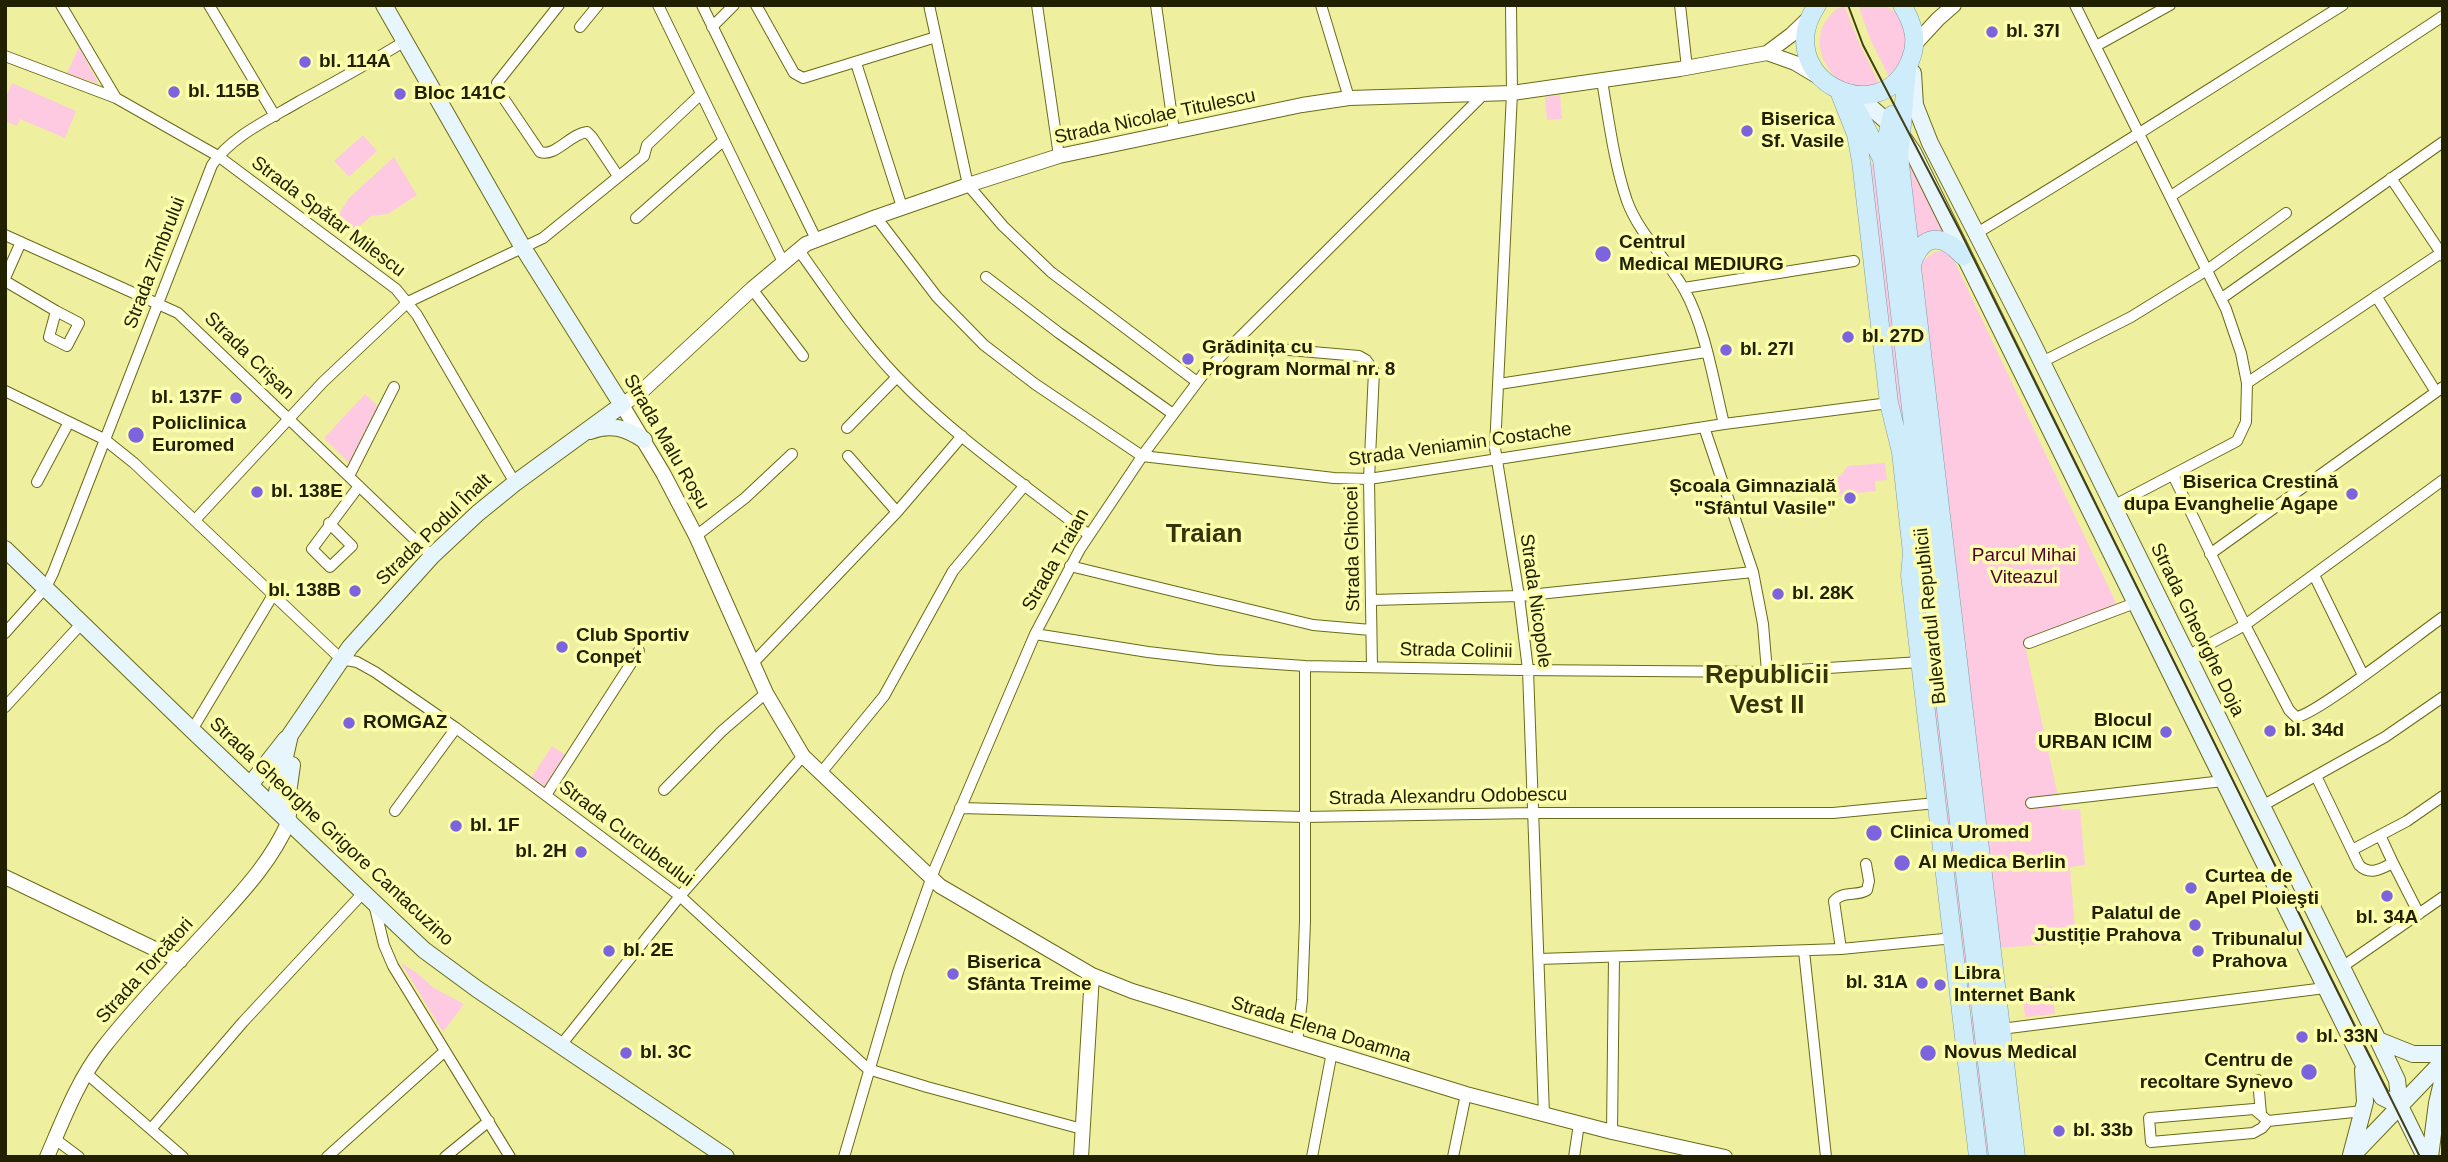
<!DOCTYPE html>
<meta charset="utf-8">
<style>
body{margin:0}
#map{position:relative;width:2448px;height:1162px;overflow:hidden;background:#eff09f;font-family:Helvetica,sans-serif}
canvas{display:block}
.frame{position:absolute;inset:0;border:7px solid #212101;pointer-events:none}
</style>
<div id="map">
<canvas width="2448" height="1162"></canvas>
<div class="frame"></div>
</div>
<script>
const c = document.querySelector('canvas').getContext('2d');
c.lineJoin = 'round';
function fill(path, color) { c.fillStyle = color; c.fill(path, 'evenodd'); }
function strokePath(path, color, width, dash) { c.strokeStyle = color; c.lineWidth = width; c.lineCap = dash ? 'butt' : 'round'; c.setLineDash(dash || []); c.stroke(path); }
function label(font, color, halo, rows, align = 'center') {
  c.font = font + ' Helvetica,sans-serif'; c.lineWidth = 7; c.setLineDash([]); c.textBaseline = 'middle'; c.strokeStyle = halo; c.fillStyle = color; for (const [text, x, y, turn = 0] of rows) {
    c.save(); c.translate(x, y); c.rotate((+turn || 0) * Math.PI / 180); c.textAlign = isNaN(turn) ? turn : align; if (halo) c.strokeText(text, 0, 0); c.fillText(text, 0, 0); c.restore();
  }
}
fill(new Path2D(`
 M1844 5 1860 45 1880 85C1831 104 1793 30 1844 5Z
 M1858 5H1885L1897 14 1904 25 1908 48 1890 79 1871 41Z
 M79 47 99 84 67 73Z
 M12 83 76 111 65 138 20 119 17 126 5 121V100Z
 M1560 95 1562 119 1547 120 1545 97Z
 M363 135 377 151 349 177 334 161Z
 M1902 150 1945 232H1936L1917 240Z
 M394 157 417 195 388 214 371 216 355 231 333 223 349 198Z
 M1869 163H1874L1908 439H1904L1896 407Z
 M1943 251 1952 256 2117 605 2024 640 2061 810 2080 809 2085 865 2070 867 2076 942 1999 948 1985 811 1919 264 1934 252Z
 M365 394 378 406 349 463 324 438Z
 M1911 448 1935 663H1927L1917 592Z
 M1885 463 1887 480 1875 481 1876 491 1837 495 1836 478 1841 475 1848 466Z
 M1925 679H1933L1973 1007 1965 1008Z
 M552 746 567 756 546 788 531 778Z
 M401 963 417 973 434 988 464 1004 443 1032Z
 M2052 986 2055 1014 2025 1017 2022 989Z
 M1976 1017 1994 1157H1984L1967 1018Z`), '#fdcae2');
const minor = new Path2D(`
 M61 5 116 98
 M209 5 275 116
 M559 5 497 83 500 93 540 152C556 157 570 134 587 132L592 137 618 176
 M658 5 783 262
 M702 5 816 239
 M756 5 794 73 803 78 936 37
 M929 5 968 185 1003 226 1051 272 1197 382
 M1037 5 1059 156
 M1156 5 1174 131
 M1321 5 1349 98
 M1511 5 1512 93 1495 448 1519 596 1528 670 1544 1115
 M1680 5 1687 68
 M2075 5 2226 309 2241 353 2247 383 2246 422 2237 441 2113 506
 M580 27 598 5
 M712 27 734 5
 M2096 46 2170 5
 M5 56 116 98 218 156 396 289 417 315 515 483
 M856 63 902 207
 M1602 81C1609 121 1614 163 1627 201 1640 236 1668 259 1685 291 1705 327 1714 383 1724 424
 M2391 178 2443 256
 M2171 196 2443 16
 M876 217 937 297 984 345 1035 384 1142 456 1334 478 1369 479 1724 424 1889 403
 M636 218 723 141
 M1977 233C2101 159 2221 81 2343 5
 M5 235 178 313 432 556
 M798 249C829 293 859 337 896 376 953 436 1024 484 1089 535
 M986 277 1059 333 1173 414
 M5 278 21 242
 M5 281 56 311 49 337 67 346 79 323 56 311
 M1684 288 1854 261
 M752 289 803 356
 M2376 296 2436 392
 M2222 298 2443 142
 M1231 345 1359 356 1366 360 1374 371 1369 479 1372 667
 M2042 362 2131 317 2207 270 2286 213
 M2247 383 2441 253
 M1499 384 1706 352
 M5 391 104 439 134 463 341 659 357 662 375 672 456 728 680 896 868 1069 927 1087 1082 1129
 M1704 427 1753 572 1763 624 1767 672
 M847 428 897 377
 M848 456 897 512
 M2173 475 2245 625 2289 710 2296 717C2315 716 2420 633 2443 617
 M349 476 394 387
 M37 482 69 422
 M195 520 323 382 408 302 543 238 644 156 647 145 701 94
 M329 523 352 546 330 567 312 549 359 486
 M696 536 745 498 792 454
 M2210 554 2443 387
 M1070 566 1313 625 1371 630
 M2314 575 2363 675
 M1372 600 1519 596 1753 572
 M5 633 46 587 53 573 212 165C231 136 270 119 300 101 335 82 371 62 405 41
 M1035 634 1148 652 1217 660 1305 666 1520 670 1767 672 1920 662
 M2029 643 2135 603
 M2187 656 2245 625 2443 480
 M753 663 897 512 962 436
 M5 707 82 623
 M192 730 273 595
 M820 774 884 696 953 571 1025 485
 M2316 776 2359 865C2370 876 2381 869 2393 863L2419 914
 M664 790 722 731 766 693
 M546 795 639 651
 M2031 803 2223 781
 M2262 806 2385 737 2443 697
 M960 808 1304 817 1532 813H1833L1936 803
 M395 811 456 728
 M2380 835 2393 863
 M2352 850 2407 821 2443 796
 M374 904 384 945 393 966 510 1157
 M1841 949 1834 901C1844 890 1857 897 1867 890L1869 881 1866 864
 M1804 951 1826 1157
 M1539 959 1841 949 1954 938
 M2342 967 2443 897
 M2001 1029 2325 988
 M1297 1042 1302 1000 1305 921V666
 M561 1045 680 896 803 756
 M86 1073 183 1157
 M2258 1080 2261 1114
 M2268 1121 2262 1128 2253 1133 2151 1142 2149 1118 2254 1109 2268 1121 2363 1111
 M151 1129 243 1022 363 893
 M1612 1132 1614 957
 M55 1139 79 1157
 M327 1157 445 1051
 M445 1157 489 1121
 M844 1157 898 972 935 868 1035 634 1080 549 1145 452 1205 372 1484 94
 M1312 1157 1332 1052
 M1453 1157 1466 1094
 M1574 1157 1579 1124`);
const tertiary = new Path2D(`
 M1915 44 1938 19 1954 5
 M1767 53 1795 63 1820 78
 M5 877 180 961
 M47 1157C63 1120 78 1080 103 1048 138 1003 179 962 217 920 245 889 272 860 289 821
 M1081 1157 1092 975
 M1725 1157 1612 1132 1466 1094 1132 991 1092 975 940 886 803 756 766 693 696 536 663 473 622 405 642 391 752 289 806 244 876 217 968 185 1059 156 1302 105 1349 98 1512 93 1680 69 1767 53 1791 35 1811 16`);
const secondary = new Path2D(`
 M1913 73 1915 105 1930 143 2029 336 2378 1040 2397 1080 2400 1106 2425 1157
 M1858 96 1900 133 1913 152 2362 1061 2382 1097 2400 1106
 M590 431C611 423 626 428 644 440
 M5 549 192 730 424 950 477 989 726 1157
 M250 785 286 739
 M288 815 287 801 292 765
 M289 821 279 803 277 792 290 735 350 647 432 556 478 513 515 483 622 405 522 246 384 5
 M2378 1040 2413 1054H2443
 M2351 1155 2365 1102 2363 1070
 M2351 1157 2443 1061
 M2430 1157 2437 1103 2443 1078`);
const primary = new Path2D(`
 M1817 5C1769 77 1880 134 1910 61 1919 41 1913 23 1902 5
 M1907 70 1899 156 2016 1157
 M1839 91 1856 134 1861 161 1889 403 1901 452 1912 553 1910 575 1978 1157
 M1857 110 1882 159
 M1892 115 1882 159 1998 1157
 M1912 264C1923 233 1942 233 1963 256`);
strokePath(minor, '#6b6a15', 12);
strokePath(tertiary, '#6b6a15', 16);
strokePath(secondary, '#6b6a15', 18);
strokePath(primary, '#7d9ca0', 19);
strokePath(minor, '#fff', 10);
strokePath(tertiary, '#fff', 14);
strokePath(secondary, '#e7f5fc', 16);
strokePath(primary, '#cfecfa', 18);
strokePath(new Path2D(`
 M1848 5 1863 45 1961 233 2420 1157`), '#404018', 2);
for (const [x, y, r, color] of [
 [1992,32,7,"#7d64df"],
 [305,62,7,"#7d64df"],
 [174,92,7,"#7d64df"],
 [400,94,7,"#7d64df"],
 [1747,131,7,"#7d64df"],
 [1603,254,9,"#7d64df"],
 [1848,337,7,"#7d64df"],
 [1726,350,7,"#7d64df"],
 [1188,359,7,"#7d64df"],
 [236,398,7,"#7d64df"],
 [136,435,9,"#7d64df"],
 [257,492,7,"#7d64df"],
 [2352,494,7,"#7d64df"],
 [1850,498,7,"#7d64df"],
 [355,591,7,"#7d64df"],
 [1778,594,7,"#7d64df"],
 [562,647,7,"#7d64df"],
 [349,723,7,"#7d64df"],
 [2270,731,7,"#7d64df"],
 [2166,732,7,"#7d64df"],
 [456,826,7,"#7d64df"],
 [1874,833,9,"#7d64df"],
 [581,852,7,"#7d64df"],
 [1902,863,9,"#7d64df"],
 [2191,888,7,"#7d64df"],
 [2387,896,7,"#7d64df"],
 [2195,925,7,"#7d64df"],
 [609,951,7,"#7d64df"],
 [2198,951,7,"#7d64df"],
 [953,974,7,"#7d64df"],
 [1922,983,7,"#7d64df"],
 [1940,985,7,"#7d64df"],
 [2302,1037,7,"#7d64df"],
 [626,1053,7,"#7d64df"],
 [1928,1053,9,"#7d64df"],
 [2309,1072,9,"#7d64df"],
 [2059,1131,7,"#7d64df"]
]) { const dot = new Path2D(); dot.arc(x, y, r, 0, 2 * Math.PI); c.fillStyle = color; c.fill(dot); strokePath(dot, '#fcfeac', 2.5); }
label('bold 19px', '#212101', '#fcfeac', [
 ["bl. 37I",2006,32],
 ["bl. 114A",319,62],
 ["bl. 115B",188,92],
 ["Bloc 141C",414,94],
 ["Biserica",1761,120],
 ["Sf. Vasile",1761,142],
 ["Centrul",1619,243],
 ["Medical MEDIURG",1619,265],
 ["bl. 27D",1862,337],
 ["Grădinița cu",1202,348],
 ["Program Normal nr. 8",1202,370],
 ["bl. 27I",1740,350],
 ["bl. 137F",222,398,"right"],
 ["Policlinica",152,424],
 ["Euromed",152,446],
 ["Biserica Crestină",2338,483,"right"],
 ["dupa Evanghelie Agape",2338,505,"right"],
 ["Școala Gimnazială",1836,487,"right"],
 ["\"Sfântul Vasile\"",1836,509,"right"],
 ["bl. 138E",271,492],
 ["bl. 138B",341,591,"right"],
 ["bl. 28K",1792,594],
 ["Club Sportiv",576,636],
 ["Conpet",576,658],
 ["Blocul",2152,721,"right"],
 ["URBAN ICIM",2152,743,"right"],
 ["ROMGAZ",363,723],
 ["bl. 34d",2284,731],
 ["bl. 1F",470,826],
 ["Clinica Uromed",1890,833],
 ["bl. 2H",567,852,"right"],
 ["Al Medica Berlin",1918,863],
 ["Curtea de",2205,877],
 ["Apel Ploieşti",2205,899],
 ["Palatul de",2181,914,"right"],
 ["Justiție Prahova",2181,936,"right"],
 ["bl. 34A",2387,918,"center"],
 ["Tribunalul",2212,940],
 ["Prahova",2212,962],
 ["bl. 2E",623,951],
 ["Biserica",967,963],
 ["Sfânta Treime",967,985],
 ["Libra",1954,974],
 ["Internet Bank",1954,996],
 ["bl. 31A",1908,983,"right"],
 ["bl. 33N",2316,1037],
 ["bl. 3C",640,1053],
 ["Novus Medical",1944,1053],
 ["Centru de",2293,1061,"right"],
 ["recoltare Synevo",2293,1083,"right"],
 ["bl. 33b",2073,1131]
], 'left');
label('19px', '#212101', '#fcfeac', [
 ["Strada Nicolae Titulescu",1155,117,-12],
 ["Strada Spătar Milescu",328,217,37],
 ["Strada Zimbrului",155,263,-69],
 ["Strada Crișan",249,356,44],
 ["Strada Malu Roșu",666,442,60],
 ["Strada Veniamin Costache",1460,445,-8],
 ["Strada Podul Înalt",434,530,-44],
 ["Strada Ghiocei",1353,549,-91],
 ["Strada Traian",1056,560,-60],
 ["Strada Nicopole",1535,601,82],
 ["Bulevardul Republicii",1931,616,-96],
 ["Strada Gheorghe Doja",2197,630,64],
 ["Strada Colinii",1456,651,1],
 ["Strada Alexandru Odobescu",1448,797,-1],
 ["Strada Gheorghe Grigore Cantacuzino",331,832,43],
 ["Strada Curcubeului",626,834,37],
 ["Strada Torcători",145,971,-48],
 ["Strada Elena Doamna",1321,1030,17]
]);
label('19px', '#500033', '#fcfeac', [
 ["Parcul Mihai",2024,556],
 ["Viteazul",2024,578]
]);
label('bold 26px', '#36350a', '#fcfeac', [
 ["Traian",1204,535],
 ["Republicii",1767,676],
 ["Vest II",1767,706]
]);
</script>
